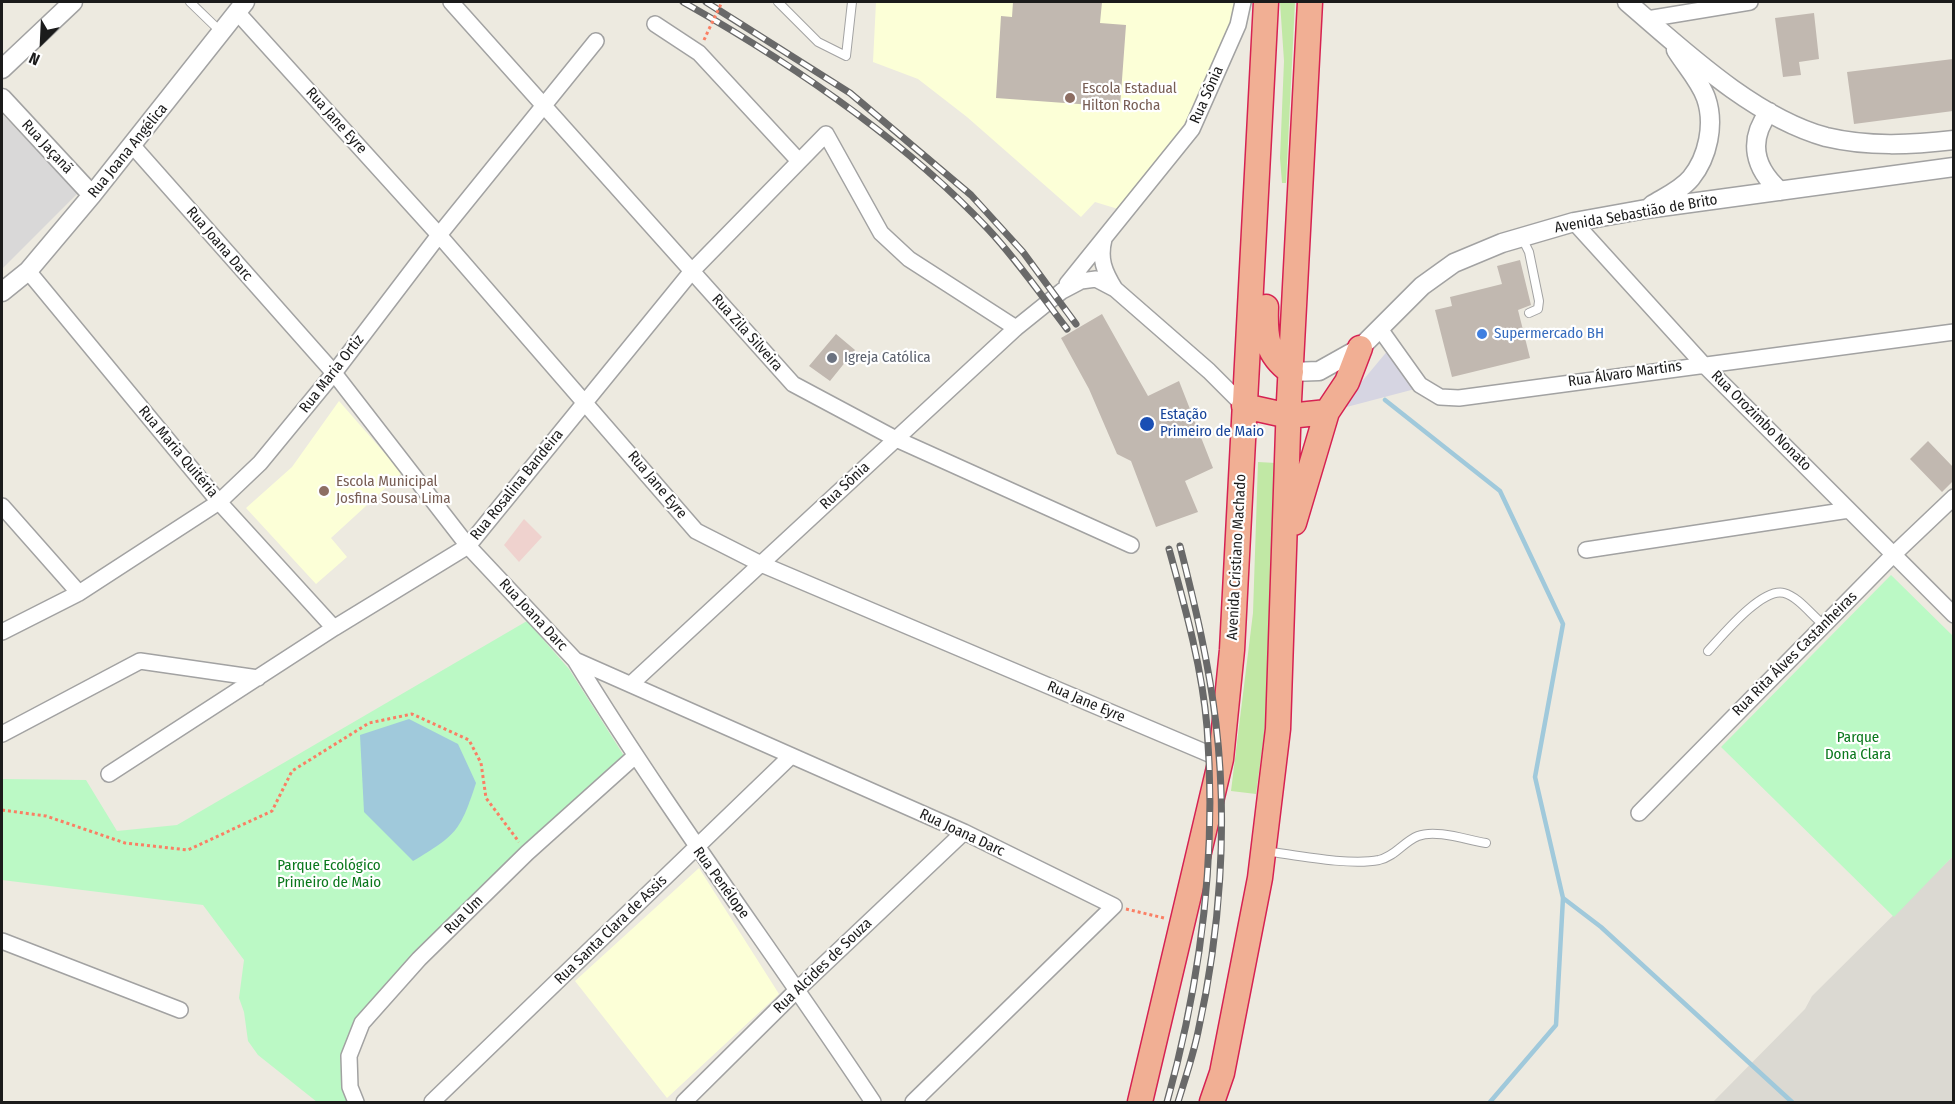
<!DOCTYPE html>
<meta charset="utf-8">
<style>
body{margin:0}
#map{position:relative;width:1955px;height:1104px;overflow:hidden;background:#edeae0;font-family:"Fira Sans Condensed",sans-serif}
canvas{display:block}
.frame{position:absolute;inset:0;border:3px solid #1b1b1b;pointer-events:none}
.north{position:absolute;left:12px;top:12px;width:60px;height:60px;-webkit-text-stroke:4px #fff;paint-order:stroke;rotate:204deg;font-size:16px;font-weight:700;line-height:24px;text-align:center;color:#1b1b1b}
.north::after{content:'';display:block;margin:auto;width:21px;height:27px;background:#1b1b1b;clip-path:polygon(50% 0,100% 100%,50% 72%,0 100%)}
</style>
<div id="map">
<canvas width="1955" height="1104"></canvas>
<div class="frame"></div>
<div class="north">N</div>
</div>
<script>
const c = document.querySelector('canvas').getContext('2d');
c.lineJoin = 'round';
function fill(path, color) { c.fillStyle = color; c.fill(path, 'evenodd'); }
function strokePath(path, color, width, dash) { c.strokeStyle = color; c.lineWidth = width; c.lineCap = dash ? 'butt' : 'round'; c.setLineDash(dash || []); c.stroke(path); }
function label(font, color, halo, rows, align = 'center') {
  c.font = font + ' "Fira Sans Condensed",sans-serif'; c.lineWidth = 4.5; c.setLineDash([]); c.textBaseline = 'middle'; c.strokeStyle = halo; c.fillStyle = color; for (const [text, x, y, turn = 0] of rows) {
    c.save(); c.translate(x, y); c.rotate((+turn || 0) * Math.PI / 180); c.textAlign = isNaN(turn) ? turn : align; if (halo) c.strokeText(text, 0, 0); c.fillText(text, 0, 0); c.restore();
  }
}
fill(new Path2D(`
 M2 114 78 193 2 269Z`), '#d9d8d8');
fill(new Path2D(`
 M524 519 542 537 519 562 504 545Z`), '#efd2ce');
fill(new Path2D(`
 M876 2H1236L1234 24 1184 124 1118 209 1095 202 1081 217 967 117 918 79 873 62Z
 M339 401 402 473 331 538 347 557 316 584 246 508 292 467Z
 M699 868 779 994 667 1098 575 981Z`), '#fcffd7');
fill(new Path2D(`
 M1953 856V1102H1713L1805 1009 1812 996Z`), '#dbd9d2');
fill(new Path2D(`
 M1280 2H1295L1286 183H1282L1280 158 1284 61Z
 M1258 462 1276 463 1266 721 1256 794 1231 791 1253 613Z`), '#c1e8a5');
fill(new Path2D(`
 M1891 575 1954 637 1953 856 1894 917 1721 747Z
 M527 621 569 669 626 759 351 1032 352 1102H317L258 1055 248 1041 244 1012 239 998 244 960 203 905 2 880V779L86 780 117 831 177 825Z`), '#bbf9c5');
fill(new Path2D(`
 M1389 349 1415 389 1339 409Z`), '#d6d5e2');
fill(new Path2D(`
 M409 719 458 744 476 783C460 832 456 835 413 861L364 812 360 735Z`), '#a0c9db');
strokePath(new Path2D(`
 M1385 400 1500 491 1563 624 1535 777 1563 898 1556 1025 1490 1102
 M1563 898 1601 927 1792 1102`), '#a0c9db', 4.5);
fill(new Path2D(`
 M1013 2H1102L1100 23 1126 25 1120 107 996 98 1001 16 1012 17Z
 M1814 13 1819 59 1799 62 1801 75 1783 77 1775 18Z
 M1953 59V111L1854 124 1847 72Z
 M1520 260 1531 305 1518 310 1530 358 1452 377 1435 310 1452 306 1450 297 1502 284 1497 266Z
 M1102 314 1148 396 1179 381 1213 468 1185 481 1198 512 1156 527 1131 461 1117 454 1089 389 1061 338Z
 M836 334 855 350 830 381 809 366Z
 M1928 441 1953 467V481L1942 492 1910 459Z`), '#c1b8b0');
const service = new Path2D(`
 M190 2 220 31
 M778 2 818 42 846 56 852 2
 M1522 238 1529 252 1539 301 1538 309 1529 313
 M1708 651C1722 636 1762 587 1784 593 1799 597 1812 616 1824 625
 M1265 851C1296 855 1349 866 1379 860 1396 856 1403 842 1418 836 1436 829 1467 840 1486 843`);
const minor = new Path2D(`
 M451 2 793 384 896 439 1131 545
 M237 12 439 235 696 531 761 564 1221 759
 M1647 19 1750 2
 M655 24 699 53 798 160
 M132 145 334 373 468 546 575 660 964 832 1114 906 913 1102
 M1574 222 1703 364 1954 615
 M1104 239C1099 259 1104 271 1115 289
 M28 271 219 502 334 628
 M1067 284 1192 129 1238 25 1243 2
 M1380 329 1420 385 1440 397 1459 398 1954 332
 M2 506 79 593
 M1586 550 1849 510
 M2 632 79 593 219 502 260 463 334 373 439 235 596 41
 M575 660C668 812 775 954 873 1102
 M631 684 1016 328 1062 291 1081 281 1096 279 1115 289 1209 371 1244 406
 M2 734 140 661 258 678
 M109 774 334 628 468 546 692 271 826 134 881 233 909 259 1016 328
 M1639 813 1893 555 1954 497
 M2 941 180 1010
 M356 1102 350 1087 349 1056 362 1023 419 959 527 853 634 757
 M432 1102 791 756
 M684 1102 798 989 964 832`);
const tertiary = new Path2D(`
 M1627 2C1683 50 1753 117 1826 137 1868 147 1911 145 1954 140
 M2 69 73 2
 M2 98 92 195
 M1769 112C1747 141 1755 169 1780 191
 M1652 205C1665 197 1681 190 1691 178 1708 157 1715 124 1706 98 1700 81 1686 66 1676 50
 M2 292 28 271 92 195 245 2
 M1291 372 1319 371 1360 348 1422 286 1454 263 1502 243 1574 222 1646 209 1954 167`);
const trunk = new Path2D(`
 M1266 307C1265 336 1266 354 1291 372
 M1244 406 1289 416 1327 412
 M1294 523 1327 412 1347 382 1360 348
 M1140 1102 1221 759 1232 650 1266 2
 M1212 1102 1222 1073 1260 878 1278 729 1289 401 1310 2`);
strokePath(service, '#a2a2a2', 10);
strokePath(minor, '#a2a2a2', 18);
strokePath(tertiary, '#a2a2a2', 21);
strokePath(trunk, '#d62252', 27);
strokePath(new Path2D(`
 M704 40 709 29
 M2 810 46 816 125 843 188 850 272 811 292 771 369 723 412 714 469 740 481 763 486 798 519 842
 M1126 909 1164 918`), '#fa7f64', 3, [3, 3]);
strokePath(service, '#fff', 8);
strokePath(minor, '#fff', 15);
strokePath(tertiary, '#fff', 18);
strokePath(trunk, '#f1af94', 24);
const rail = new Path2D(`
 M683 2C791 63 902 138 988 229 1017 260 1041 295 1067 329
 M706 2 850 93 971 195 1023 252 1076 324
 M1167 1102C1201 980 1217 855 1207 727 1202 667 1185 607 1169 549
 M1178 1102C1185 1079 1193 1056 1198 1032 1220 933 1228 825 1216 724 1209 664 1195 605 1180 546`);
strokePath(rail, '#696969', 7);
strokePath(rail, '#fff', 4.5, [14]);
strokePath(new Path2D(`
 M709 29 722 2`), '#fa7f64', 3, [3, 3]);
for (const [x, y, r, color] of [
 [1070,98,6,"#8d6e63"],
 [1482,334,6,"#3f7fe0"],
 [832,358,6,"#6b7280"],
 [1147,424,8,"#1a4fb4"],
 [324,491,6,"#8d6e63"]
]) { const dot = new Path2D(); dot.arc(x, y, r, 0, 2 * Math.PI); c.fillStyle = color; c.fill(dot); strokePath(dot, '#fff', 2); }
label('15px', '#785e54', '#fff', [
 ["Escola Estadual",1082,89],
 ["Hilton Rocha",1082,106],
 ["Escola Municipal",336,482],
 ["Josfina Sousa Lima",336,499]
], 'left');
label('15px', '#1b1b1b', '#fff', [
 ["Rua Sônia",1207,95,-66],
 ["Rua Jane Eyre",336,121,48],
 ["Rua Jaçanã",47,147,47],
 ["Rua Joana Angélica",128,151,-51],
 ["Avenida Sebastião de Brito",1636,214,-10],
 ["Rua Joana Darc",219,244,49],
 ["Rua Zila Silveira",747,333,48],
 ["Rua Maria Ortiz",332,374,-52],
 ["Rua Álvaro Martins",1625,374,-8],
 ["Rua Orozimbo Nonato",1761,421,45],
 ["Rua Maria Quitéria",178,452,50],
 ["Rua Rosalina Bandeira",517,485,-51],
 ["Rua Jane Eyre",657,485,50],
 ["Rua Sônia",845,486,-43],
 ["Avenida Cristiano Machado",1237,557,-87],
 ["Rua Joana Darc",533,615,47],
 ["Rua Rita Álves Castanheiras",1795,654,-45],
 ["Rua Jane Eyre",1086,702,23],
 ["Rua Joana Darc",962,833,25],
 ["Rua Penélope",721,883,54],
 ["Rua Um",464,915,-45],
 ["Rua Santa Clara de Assis",611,930,-44],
 ["Rua Alcides de Souza",823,966,-44]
]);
label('15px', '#366cbe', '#fff', [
 ["Supermercado BH",1494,334]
], 'left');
label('15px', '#5b616d', '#fff', [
 ["Igreja Católica",844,358]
], 'left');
label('15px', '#164399', '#fff', [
 ["Estação",1160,415],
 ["Primeiro de Maio",1160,432]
], 'left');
label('15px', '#0a781c', '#fff', [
 ["Parque",1858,738],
 ["Dona Clara",1858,755],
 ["Parque Ecológico",329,866],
 ["Primeiro de Maio",329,883]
]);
</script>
